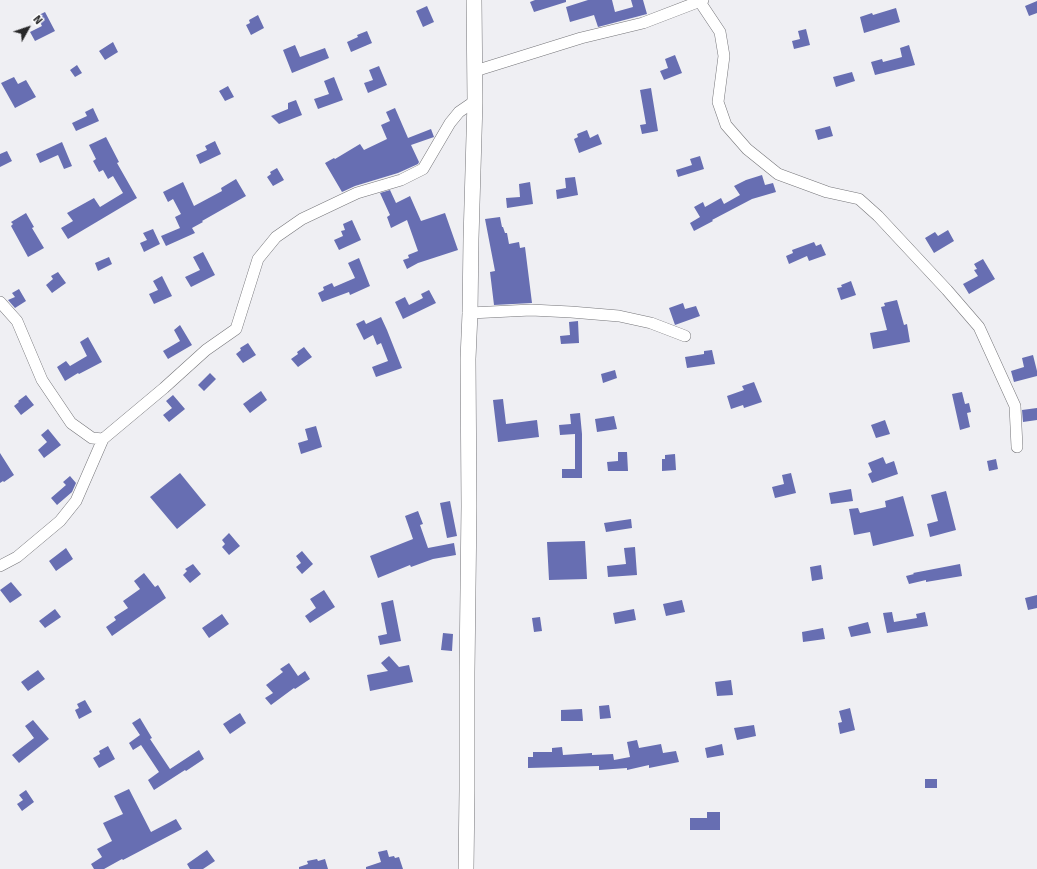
<!DOCTYPE html>
<style>
body{margin:0}
#map{position:relative;width:1037px;height:869px;overflow:hidden;background:#efeff3;font-family:Signika,sans-serif}
canvas{display:block}
.north{position:absolute;left:8px;top:8px;width:40px;height:40px;-webkit-text-stroke:3px #fff;paint-order:stroke;rotate:50deg;font-size:11px;font-weight:700;line-height:16px;text-align:center;color:#282829}
.north::after{content:'';display:block;margin:auto;width:14px;height:18px;background:#282829;clip-path:polygon(50% 0,100% 100%,50% 72%,0 100%)}
</style>
<div id="map">
<canvas width="1037" height="869"></canvas>
<div class="north">N</div>
</div>
<script>
const c = document.querySelector('canvas').getContext('2d');
c.lineJoin = 'round';
function fill(path, color) { c.fillStyle = color; c.fill(path, 'evenodd'); }
function strokePath(path, color, width, dash) { c.strokeStyle = color; c.lineWidth = width; c.lineCap = dash ? 'butt' : 'round'; c.setLineDash(dash || []); c.stroke(path); }
fill(new Path2D(`
 M535 0H566V2L534 12 530 2Z
 M588 0H612L615 12 633 7 631 0H643L647 14 598 27 594 15 570 22 566 7Z
 M1037 1V13L1029 16 1025 6Z
 M427 6 434 22 423 27 416 11Z
 M896 8 900 22 864 33 860 17 872 13 873 15Z
 M45 12 55 31 35 41 30 32 42 26 37 16Z
 M258 15 264 28 251 35 246 25 250 23 249 20Z
 M806 29 810 45 794 49 792 41 800 39 798 31Z
 M367 31 372 43 351 52 347 42 358 37 357 35Z
 M113 42 118 52 105 60 99 51Z
 M295 45 300 57 325 48 329 58 292 73 283 50Z
 M909 45 915 65 875 75 871 62 882 59 883 62 902 57 900 48Z
 M675 55 682 73 664 80 660 71 668 68 665 59Z
 M77 65 82 73 75 77 70 70Z
 M379 66 387 85 368 93 364 83 373 80 369 70Z
 M852 72 855 81 836 87 833 77Z
 M14 77 18 84 26 80 36 97 15 108 1 83Z
 M334 77 343 100 318 109 314 99 329 94 324 81Z
 M228 86 234 97 225 101 219 91Z
 M651 88 658 131 642 134 640 125 646 124 640 90Z
 M296 100 302 115 279 124 271 116 288 109V103Z
 M93 108 99 121 76 131 72 123 87 116 85 112Z
 M395 108 408 138 431 129 434 137 411 145 419 162 418 164 398 173 355 186 342 192 325 163 334 158 335 159 360 144 364 150 387 139 381 125 390 121 386 112Z
 M830 126 833 136 818 140 815 130Z
 M587 130 590 138 598 134 602 144 579 153 574 139 578 137 577 134Z
 M106 137 119 162 117 163 137 198 68 239 61 228 73 221 67 213 94 198 100 207 123 193 113 176 108 179 103 170 99 172 93 161 96 159 89 145Z
 M215 141 221 154 200 164 196 155 207 150 205 146Z
 M62 142 72 166 64 169 58 155 40 163 36 154Z
 M7 151 12 161 0 167V154Z
 M700 156 704 169 678 177 676 170 692 165 690 159Z
 M277 168 284 180 273 186 267 177 271 174 270 172Z
 M762 175 765 185 773 183 776 192 752 199 712 220 713 221 694 231 690 223 700 217 694 207 703 202 705 207 721 198 724 204 740 195 734 186 746 180Z
 M575 177 578 195 557 199 556 190 566 188 565 178Z
 M236 179 246 196 202 221 203 222 192 228 195 233 166 246 161 236 180 228 175 217 181 214 173 199 168 202 163 192 183 182 194 206 222 191 221 188Z
 M530 182 533 204 507 208 506 198 520 197 519 184Z
 M390 190 396 203 410 196 421 221 445 213 458 250 418 263 407 269 403 260 409 258 408 255 418 251 407 220 391 228 387 217 390 215 380 193Z
 M26 213 34 227 32 228 44 248 28 257 11 226 13 224 11 222Z
 M500 217 502 227H503L505 233H507L509 244 519 242 520 248 525 247 532 303 494 305 490 272 495 271 485 219Z
 M352 220 361 240 339 250 334 240 343 236 341 231 345 230 343 224Z
 M153 229 160 244 144 252 140 243 147 240 143 233Z
 M948 230 954 241 934 253 925 238 935 232 938 236Z
 M814 242 816 246 821 244 826 255 809 261 807 256 789 264 786 256 793 253 792 250Z
 M203 252 215 275 191 287 185 277 200 270 193 257Z
 M109 257 112 264 98 271 95 263Z
 M359 258 370 286 350 295 349 292 322 302 318 293 324 290 323 287 332 283 334 287 355 278 348 263Z
 M983 259 995 279 969 294 963 284 978 276 974 270 977 269 974 264Z
 M58 272 66 283 52 293 46 285 53 279 51 276Z
 M162 276 172 296 154 304 149 294 158 290 153 281Z
 M851 281 856 295 841 300 837 288 842 287 841 285Z
 M19 289 26 301 15 308 8 300 15 297 12 293Z
 M429 290 436 303 403 319 395 302 405 297 409 305 423 298 421 294Z
 M897 300 904 325 907 324 910 342 873 349 870 333 887 330 881 307 885 306 884 303Z
 M683 303 685 309 696 306 700 316 675 325 669 308Z
 M381 317 387 330 402 368 376 377 372 367 388 361 381 343 377 345 373 335 364 340 356 324 364 320 366 324Z
 M578 321 579 343 561 344 560 336 570 335 569 322Z
 M180 325 192 345 168 359 163 351 180 341 174 330Z
 M88 337 102 362 79 374 78 373 65 381 57 367 66 361 70 366 87 356 80 342Z
 M248 343 256 355 243 363 236 354 241 350 240 348Z
 M304 347 312 357 298 367 291 359 298 354 297 352Z
 M712 350 715 364 687 368 685 357 704 354V351Z
 M1033 355 1037 371V376L1014 382 1011 371 1024 367 1022 358Z
 M615 370 617 378 603 383 601 374Z
 M210 373 216 379 204 391 198 385Z
 M754 382 762 402 744 408 743 405 731 409 727 396 744 390 742 386Z
 M261 391 267 400 250 413 243 404Z
 M962 392 965 404 969 403 971 412 967 413 970 427 960 430 952 394Z
 M26 395 34 405 21 415 14 406 19 402 18 401Z
 M173 395 185 409 169 422 163 415 172 408 166 401Z
 M503 399 506 424 537 420 539 437 498 442 493 400Z
 M1037 408V420L1023 422 1022 410Z
 M580 413 582 434V478H562V469H575V434L560 435 559 425 571 424 570 414Z
 M614 416 617 429 597 432 595 419Z
 M885 420 890 434 876 438 871 425Z
 M316 426 322 447 301 454 298 443 308 440 305 429Z
 M48 429 61 445 44 458 38 450 47 442 41 435Z
 M618 452H627L628 471H608L607 462 618 461Z
 M0 453 14 475 4 482 3 481 0 483Z
 M675 454 676 470 662 471V459H665V455Z
 M883 457 886 464 894 461 898 474 872 483 868 474 872 472 868 463Z
 M996 459 998 469 989 471 987 461Z
 M180 473 206 505 177 529 150 497Z
 M791 473 796 493 775 498 772 487 784 484 782 475Z
 M70 476 76 483 72 492 57 505 51 498 66 485 63 482Z
 M851 489 853 501 831 504 829 493Z
 M946 491 956 530 930 537 927 524 938 521 931 495Z
 M903 496 914 536 873 546 870 532 854 535 849 509 858 508 860 513 886 507 885 501Z
 M450 501 457 536 447 538 440 503Z
 M418 511 423 524 420 525 428 548 454 543 456 555 433 559 411 567 410 565 378 578 370 556 413 539 405 516Z
 M631 519 632 528 606 532 604 523Z
 M229 533 240 546 229 555 222 547 225 544 222 540Z
 M585 541 587 579 549 580 547 542Z
 M635 547 637 575 608 577 607 566 626 564 624 548Z
 M66 548 73 559 56 571 49 561Z
 M302 551 313 564 302 574 296 567 301 563 296 556Z
 M193 564 201 574 190 583 183 575 187 571 185 569Z
 M960 564 962 576 926 582V580L909 584 906 576 914 574 913 573Z
 M821 565 823 579 812 581 810 567Z
 M144 573 155 587 158 585 166 598 112 636 106 627 116 620 114 617 128 608 123 601 140 589 134 581Z
 M11 582 22 595 10 603 0 590Z
 M324 590 335 607 310 623 305 616 316 608 310 599Z
 M1037 595V608L1028 610 1025 598Z
 M393 600 401 641 380 645 378 636 387 634 381 603Z
 M682 600 685 612 666 616 663 604Z
 M55 609 61 617 45 628 39 621Z
 M634 609 636 620 615 624 613 613Z
 M892 612 894 622 917 618 916 614 925 612 928 626 887 633 883 613Z
 M222 614 229 624 209 638 202 628Z
 M540 617 542 631 534 632 532 618Z
 M868 622 871 633 851 637 848 627Z
 M823 628 825 639 803 642 802 632Z
 M443 633 453 634 452 651 441 650Z
 M389 656 399 667 409 665 413 682 370 691 367 675 388 671 381 663Z
 M289 663 298 676 305 671 310 679 295 689 294 688 271 705 265 698 273 693 266 685 283 672 280 669Z
 M38 670 45 679 28 691 21 682Z
 M731 680 733 695 717 696 715 682Z
 M85 700 92 712 79 719 75 710 79 708 77 704Z
 M609 705 611 718 600 719 599 706Z
 M850 708 855 730 840 734 838 723 842 722 839 711Z
 M582 709 583 721H561V710Z
 M240 713 246 723 230 734 223 724Z
 M140 718 152 738 150 739 170 769 199 750 204 759 186 771 185 770 154 790 148 780 159 772 141 745 133 750 129 743 140 735 132 723Z
 M33 720 49 739 19 763 12 755 34 738 25 726Z
 M754 725 756 736 737 740 734 728Z
 M637 740 639 748 661 744 663 753 676 751 679 762 649 768V765L627 770V768L599 770V766L528 768V757H533V752H552V748L562 747 563 755 592 753V755L613 754 614 760 630 757 627 742Z
 M722 744 724 755 707 758 705 748Z
 M108 746 115 759 99 768 93 758 100 754 99 751Z
 M925 779H937V788H925Z
 M129 789 151 832 176 819 182 829 123 860 122 859 104 869H94L91 864 102 857 97 849 112 841 103 823 123 814 114 796Z
 M26 790 34 802 22 811 17 804 23 800 19 795Z
 M707 812H720V830H690V818H707Z
 M207 850 215 861 203 869H190L187 864Z
 M387 850 389 857 394 856 395 858 399 857 403 869H366V867L381 862 378 852Z
 M317 859 318 861 325 859 328 869H299V867L308 864 307 861Z`), '#676eb2');
const street = new Path2D(`
 M700 2 720 32 724 56 718 102 726 125 747 149 778 174 827 192 859 199 878 216 947 290 979 327 1015 406 1017 447
 M475 71 581 38 643 23 703 0
 M0 302 17 321 42 380 71 423 92 438 103 439
 M470 313 531 310 571 312 619 316 651 323 685 336
 M0 566 17 557 60 521 76 501 103 439 164 388 206 350 236 329 258 259 276 237 302 219 340 201 357 193 401 180 423 169 450 123 459 112 475 101`);
const secondary = new Path2D(`
 M466 869 467 790V672L469 506 468 359 470 313 471 239 475 101 474 0`);
strokePath(street, '#757579', 12);
strokePath(secondary, '#757579', 16);
strokePath(street, '#fff', 11);
strokePath(secondary, '#fff', 15);
</script>
